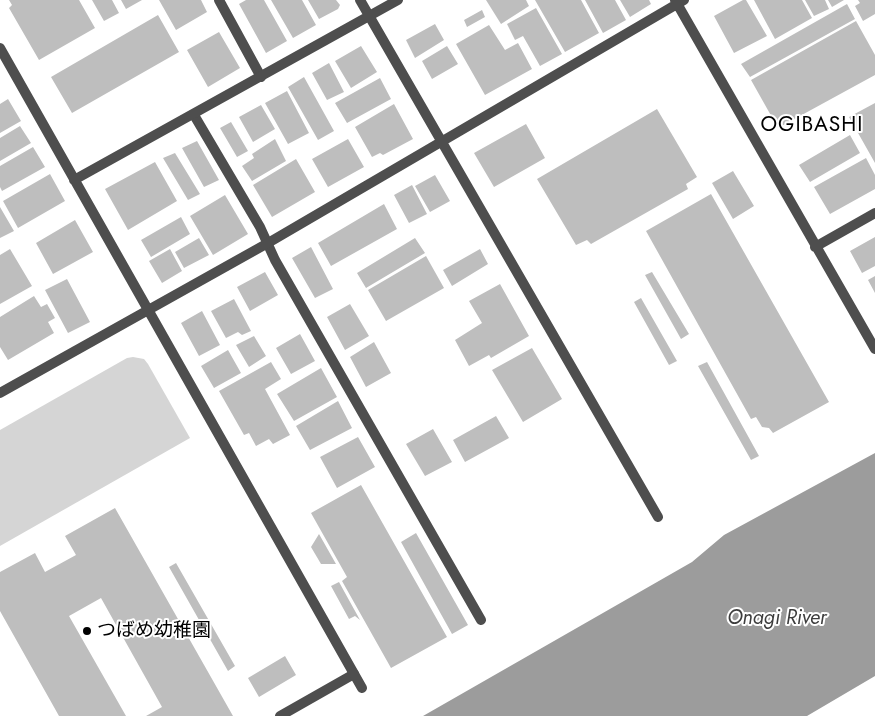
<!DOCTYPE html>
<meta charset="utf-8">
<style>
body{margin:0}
canvas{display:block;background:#fff}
</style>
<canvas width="875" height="716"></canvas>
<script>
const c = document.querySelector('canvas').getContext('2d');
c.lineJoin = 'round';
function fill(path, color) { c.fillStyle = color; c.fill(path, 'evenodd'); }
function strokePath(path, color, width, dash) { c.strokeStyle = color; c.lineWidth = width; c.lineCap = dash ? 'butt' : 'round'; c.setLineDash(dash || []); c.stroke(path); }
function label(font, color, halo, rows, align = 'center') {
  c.font = font + ' Jost,"Noto Sans JP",sans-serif'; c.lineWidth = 4; c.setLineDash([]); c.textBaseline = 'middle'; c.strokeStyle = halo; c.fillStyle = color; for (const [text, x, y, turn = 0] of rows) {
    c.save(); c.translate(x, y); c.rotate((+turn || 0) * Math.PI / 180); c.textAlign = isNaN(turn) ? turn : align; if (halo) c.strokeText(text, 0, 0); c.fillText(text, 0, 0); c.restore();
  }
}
fill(new Path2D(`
 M133 357 144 359 148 364 190 438 0 546V430L127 358Z`), '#d5d5d5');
fill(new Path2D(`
 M875 453V676L807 716H423L692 562 724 535Z`), '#9c9c9c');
fill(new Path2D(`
 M9 0H79L95 28 39 60 9 8 12 5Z
 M92 0H112L119 13 104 21Z
 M121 0H142L126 9Z
 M159 0H201L207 12 176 30Z
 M246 0H264L287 41 266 53 239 4Z
 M271 0H302L316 25 293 38Z
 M308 0H336L340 5 338 9 319 19Z
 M486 0H526L529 6 501 24Z
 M535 0H581L599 33 565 52Z
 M585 0H615L626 20 603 33Z
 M620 0H649L651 4 630 17Z
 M743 0H746L767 36 734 53 714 16Z
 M754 0H802L812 18 775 39Z
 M805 0H825L829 9 814 16Z
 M828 0H844L832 7Z
 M858 0H875V14L863 21 855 6 860 3Z
 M847 4 855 19 750 77 741 64Z
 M536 8 562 54 540 66 523 36 515 40 507 24Z
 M482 10 485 17 467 27 464 20Z
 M158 15 179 52 72 113 51 77Z
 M856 21 875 55V75L778 128 751 80Z
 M435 24 444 40 415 58 406 40Z
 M489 25 505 50 518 43 532 69 485 95 456 44Z
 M219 32 240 68 208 87 187 50Z
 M361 46 377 72 351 88 335 61Z
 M447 46 458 64 432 79 422 61Z
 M329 63 344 92 327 100 312 73Z
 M304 77 334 131 318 140 288 87Z
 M380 78 391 99 347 123 335 103Z
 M287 91 309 133 288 144 265 103Z
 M8 99 21 121 0 133V104Z
 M875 103V163L849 117Z
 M394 104 413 139 383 155 380 153 372 157 355 127Z
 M261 105 275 129 253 142 239 117Z
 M657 109 697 177 686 184 688 189 591 244 587 240 576 245 537 179Z
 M231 122 248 151 237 157 220 128Z
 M526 124 545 158 494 187 474 153Z
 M20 126 31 143 0 161V138Z
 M850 135 860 153 810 182 799 165Z
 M275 139 286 161 252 181 242 166 254 158 252 154Z
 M348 139 364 167 328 187 312 159Z
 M197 141 219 180 204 187 182 148Z
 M33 147 45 167 2 191 0 187V166Z
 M175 153 200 194 188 200 163 158Z
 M866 158 875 175V189L830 214 814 187Z
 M296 159 315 192 272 217 253 185Z
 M155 162 177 201 128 230 105 189Z
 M733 171 754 206 733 219 712 183Z
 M50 174 65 201 18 228 3 201Z
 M435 175 450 201 430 212 415 186Z
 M412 185 427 214 409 223 394 195Z
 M711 194 829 402 773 433 769 428 762 427 756 417 751 419 646 231Z
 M225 195 248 234 213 255 190 216Z
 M384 204 397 229 331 266 318 243Z
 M0 207 14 231 0 238Z
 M181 217 190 234 151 257 141 240Z
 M75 220 93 252 53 274 36 243Z
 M875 237V266L862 273 850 251Z
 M199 238 209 255 184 268 175 252Z
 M415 238 425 253 366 288 357 273Z
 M311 247 333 289 315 298 292 258Z
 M10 249 32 286 0 304V255Z
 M170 249 182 271 162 283 149 261Z
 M480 249 488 264 452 286 443 270Z
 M426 256 444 288 386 321 368 290Z
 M265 272 278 295 250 311 237 287Z
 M652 272 689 334 681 339 645 275Z
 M875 276V293L868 280Z
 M67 279 90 322 68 333 45 290Z
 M500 284 529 336 491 358 489 355 469 366 455 340 482 323 469 301Z
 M34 296 41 307 47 304 55 318 48 322 54 333 8 360 0 347V317Z
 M641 298 677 361 669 365 634 302Z
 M234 299 251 331 242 335 238 332 226 338 211 311Z
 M350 304 369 336 345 350 327 317Z
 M202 311 220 345 199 356 181 323Z
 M300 334 315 361 291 374 276 348Z
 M254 336 266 356 249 367 236 345Z
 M374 342 391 373 366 387 350 357Z
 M532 348 562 399 523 422 492 370Z
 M228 350 241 373 214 388 201 366Z
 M271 362 281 379 265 389 290 435 273 444 269 439 256 446 249 433 244 435 219 391Z
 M707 362 759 456 751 460 698 366Z
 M321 368 337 397 294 421 277 394Z
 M338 401 352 428 310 450 296 426Z
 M496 416 509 438 465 462 453 440Z
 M433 429 452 462 425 476 406 444Z
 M358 437 375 467 337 488 320 457Z
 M361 485 447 637 391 668 342 581 347 577 311 513Z
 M115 508 233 716H146L162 707 101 598 69 616 126 716H59L0 611V572L35 553 45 572 76 555 65 536Z
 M416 533 468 625 452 634 401 542Z
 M319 534 336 564H321L311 547Z
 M176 563 235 666 228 671 169 567Z
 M339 582 360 620 355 616 349 619 331 586Z
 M285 656 296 675 259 697 248 678Z`), '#bebebe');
strokePath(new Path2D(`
 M219 0 261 77
 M194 115 260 227 275 260 481 620
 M280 716 354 674`), '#4e4e4e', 10);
strokePath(new Path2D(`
 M360 0 658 517
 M675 0 875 349
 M0 48 362 688
 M74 180 398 0
 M815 247 875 213
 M0 393 268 243 684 0`), '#4e4e4e', 10);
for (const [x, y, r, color] of [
 [87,631,5,"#000"]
]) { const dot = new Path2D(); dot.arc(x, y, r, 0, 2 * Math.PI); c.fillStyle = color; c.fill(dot); strokePath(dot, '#fff', 2); }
label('19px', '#000', '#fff', [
 ["つばめ幼稚園",97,631]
], 'left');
label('italic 20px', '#3d3d3d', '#fff', [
 ["Onagi River",777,619]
]);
c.letterSpacing = '1px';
label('21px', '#000', '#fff', [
 ["OGIBASHI",812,126]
]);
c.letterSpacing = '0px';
</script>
